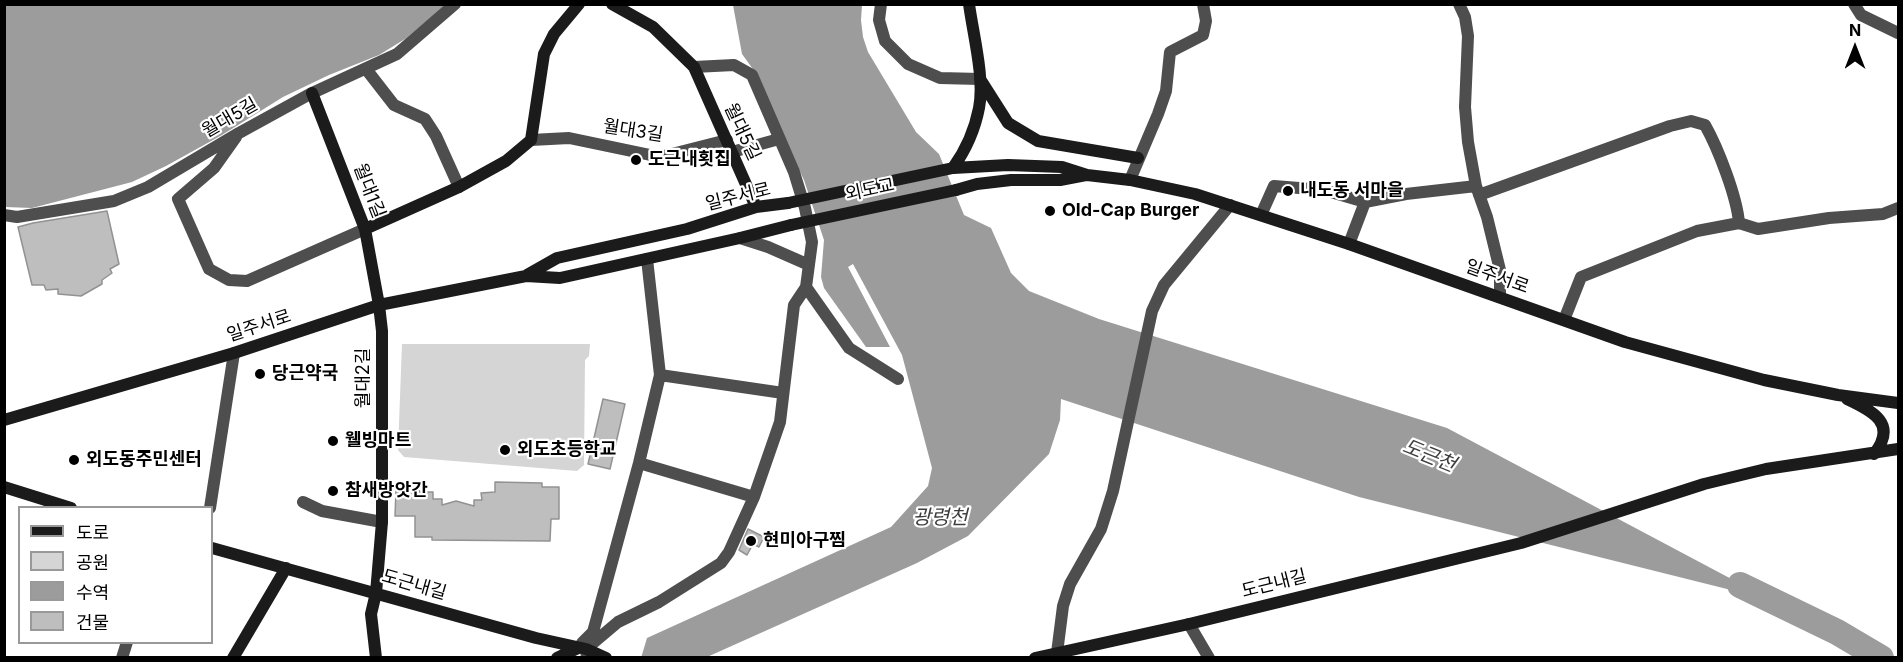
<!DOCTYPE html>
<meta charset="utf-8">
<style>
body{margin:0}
#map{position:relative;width:1903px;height:662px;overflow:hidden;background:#fff;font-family:Inter,"Noto Sans KR",sans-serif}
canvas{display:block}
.frame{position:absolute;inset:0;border:6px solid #000;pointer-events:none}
.legend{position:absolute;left:18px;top:506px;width:195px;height:138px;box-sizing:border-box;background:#fff;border:2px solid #999;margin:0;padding:8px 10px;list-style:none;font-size:18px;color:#000}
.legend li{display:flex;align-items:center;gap:12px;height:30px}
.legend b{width:30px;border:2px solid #999}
.north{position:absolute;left:1825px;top:18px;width:60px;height:60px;-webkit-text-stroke:4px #fff;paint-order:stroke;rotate:0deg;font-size:16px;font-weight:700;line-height:24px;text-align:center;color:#000}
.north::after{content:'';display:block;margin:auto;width:21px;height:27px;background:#000;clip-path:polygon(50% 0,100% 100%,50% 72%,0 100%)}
</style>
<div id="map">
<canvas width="1903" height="662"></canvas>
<div class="frame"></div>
<ul class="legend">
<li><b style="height:8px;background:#1b1b1b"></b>도로</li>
<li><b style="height:16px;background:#d5d5d5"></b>공원</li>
<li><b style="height:16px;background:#9c9c9c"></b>수역</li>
<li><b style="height:16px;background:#bebebe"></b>건물</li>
</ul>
<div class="north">N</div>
</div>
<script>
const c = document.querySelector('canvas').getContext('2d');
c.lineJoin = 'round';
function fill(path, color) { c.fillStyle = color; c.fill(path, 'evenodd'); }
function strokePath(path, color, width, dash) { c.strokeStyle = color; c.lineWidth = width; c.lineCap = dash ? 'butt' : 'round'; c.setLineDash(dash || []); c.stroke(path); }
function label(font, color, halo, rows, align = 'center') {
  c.font = font + ' Inter,"Noto Sans KR",sans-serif'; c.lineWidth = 4.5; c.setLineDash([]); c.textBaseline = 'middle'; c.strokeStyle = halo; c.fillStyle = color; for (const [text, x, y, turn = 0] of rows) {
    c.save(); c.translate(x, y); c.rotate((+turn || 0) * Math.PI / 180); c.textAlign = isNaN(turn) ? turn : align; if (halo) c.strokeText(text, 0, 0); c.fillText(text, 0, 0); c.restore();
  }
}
fill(new Path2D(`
 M402 344H590L589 356 585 360 584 465 577 471 404 457 398 450Z`), '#d5d5d5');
fill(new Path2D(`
 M4 5H446L405 39 379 55 329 75 283 97 222 135 166 166 132 182 32 208 5 207Z
 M733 5H862L861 20 863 37 868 52 916 132 939 154 964 215 991 228 1011 273 1029 291 1099 319 1447 428 1771 600 1359 497 1061 399 1060 420 1049 454 968 536 917 563 707 657 641 658 647 638 891 527 928 486 932 468 902 355 853 264 848 267 890 347H866L824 288 821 277 824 240 804 180 783 136 755 72 742 54Z`), '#9c9c9c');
strokePath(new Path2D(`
 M1740 585 1837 632 1881 658`), '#9c9c9c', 26);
const building = new Path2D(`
 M107 211 119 264 110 269 112 273 102 280V284L81 296 58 294V289L46 290 44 285H32L18 227 33 223Z
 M603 399 625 404 610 469 588 464Z
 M495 482 542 483V487H559V519H551L550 541 432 540V537H415V516H395L396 490H403L409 485H417L420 492H433V499H442V505L456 501 474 506V500H482L481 493 495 492Z
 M748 529 764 537 759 547 753 544 747 555 739 550Z`);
fill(building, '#bebebe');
strokePath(building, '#929292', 1.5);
strokePath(new Path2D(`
 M881 4 879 20 885 41 908 64 940 78 980 79
 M1459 4 1465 17 1468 36 1465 107 1468 142 1476 186 1487 217 1500 270V297
 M1854 4 1861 15 1898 33
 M366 69 394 105 425 119 436 136 459 187
 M236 137 214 168 178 199 209 269 229 280 247 281 365 229
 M531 140 569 138 660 157 727 140
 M732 152 779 139
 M1130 180 1158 114 1166 91 1170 52 1203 35 1206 21 1203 4
 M1479 195 1670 126 1691 121 1705 125C1718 148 1737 197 1739 223
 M4 215 17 217 114 201 148 187 239 133 310 94 397 54 455 4
 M1261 215 1274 186 1324 190 1365 202 1406 194 1476 186
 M740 238 768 247 809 265
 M1349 244 1365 202
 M806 287 849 348 898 379
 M1564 320 1581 277 1697 231 1739 223 1758 229 1829 218 1883 214 1898 208
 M660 375 783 393
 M639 463 754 497
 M303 502 322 511 382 522
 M210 508 234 353
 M1189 624 1209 658
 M582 643 593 632 639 463 660 375 647 259
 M1057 653 1063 606 1070 584 1101 529 1113 491 1152 311 1164 285 1230 205
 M122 658 127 642
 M587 658 586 649 618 622 659 602 721 563 729 552 754 497 780 422 794 305 806 287 812 242 805 208 794 172 752 75 734 65 694 67`), '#4e4e4e', 12);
strokePath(new Path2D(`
 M612 4 653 27 694 67 756 207
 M980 79 1008 123 1038 141 1138 158
 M312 93 365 229 379 305 382 331V522L376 593 371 614 376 658
 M953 168 1008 165 1062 167 1087 175 1130 180 1195 194 1349 244 1625 342 1764 380 1838 395 1898 403
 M953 168C965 151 975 129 979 108 985 79 973 34 969 4
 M956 190 977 184 1011 180H1060L1086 175
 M365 229 459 187 506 161 531 140 544 54 554 34 579 4
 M527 275 557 258 687 229 756 207 788 203
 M1847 399C1873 411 1898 424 1874 454
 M4 420 234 353 379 305 526 276 560 278 740 238 791 225
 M4 487 71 508
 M212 548 536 638 586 649 606 658
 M233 658 286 568
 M557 658 578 648
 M1035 658 1189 624 1521 543 1704 484 1766 469 1898 449`), '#1b1b1b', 12);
strokePath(new Path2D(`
 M788 203 953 168
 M791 225 956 190`), '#1b1b1b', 12);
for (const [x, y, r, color] of [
 [636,160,6,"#000"],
 [1288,191,6,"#000"],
 [1050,211,6,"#000"],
 [260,374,6,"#000"],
 [333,441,6,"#000"],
 [505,450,6,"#000"],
 [74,460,6,"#000"],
 [333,491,6,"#000"],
 [751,541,6,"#000"]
]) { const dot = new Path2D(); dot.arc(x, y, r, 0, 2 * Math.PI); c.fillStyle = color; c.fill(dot); strokePath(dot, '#fff', 2); }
label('18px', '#000', '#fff', [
 ["월대5길",230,118,-30],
 ["월대3길",633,131,9],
 ["월대5길",742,132,65],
 ["외도교",870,190,-12],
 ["월대1길",369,191,69],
 ["일주서로",738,197,-14],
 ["일주서로",1497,277,20],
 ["일주서로",259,326,-18],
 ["월대2길",364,378,-90],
 ["도근내길",1274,584,-14],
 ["도근내길",414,585,16]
]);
label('bold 18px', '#000', '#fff', [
 ["도근내횟집",648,160],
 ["내도동 서마을",1300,191],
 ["Old-Cap Burger",1062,211],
 ["당근약국",272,374],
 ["웰빙마트",345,441],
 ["외도초등학교",517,450],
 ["외도동주민센터",86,460],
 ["참새방앗간",345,491],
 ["현미아구찜",763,541]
], 'left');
label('italic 20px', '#3d3d3d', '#fff', [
 ["도근천",1429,456,22],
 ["광령천",940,518]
]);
</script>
